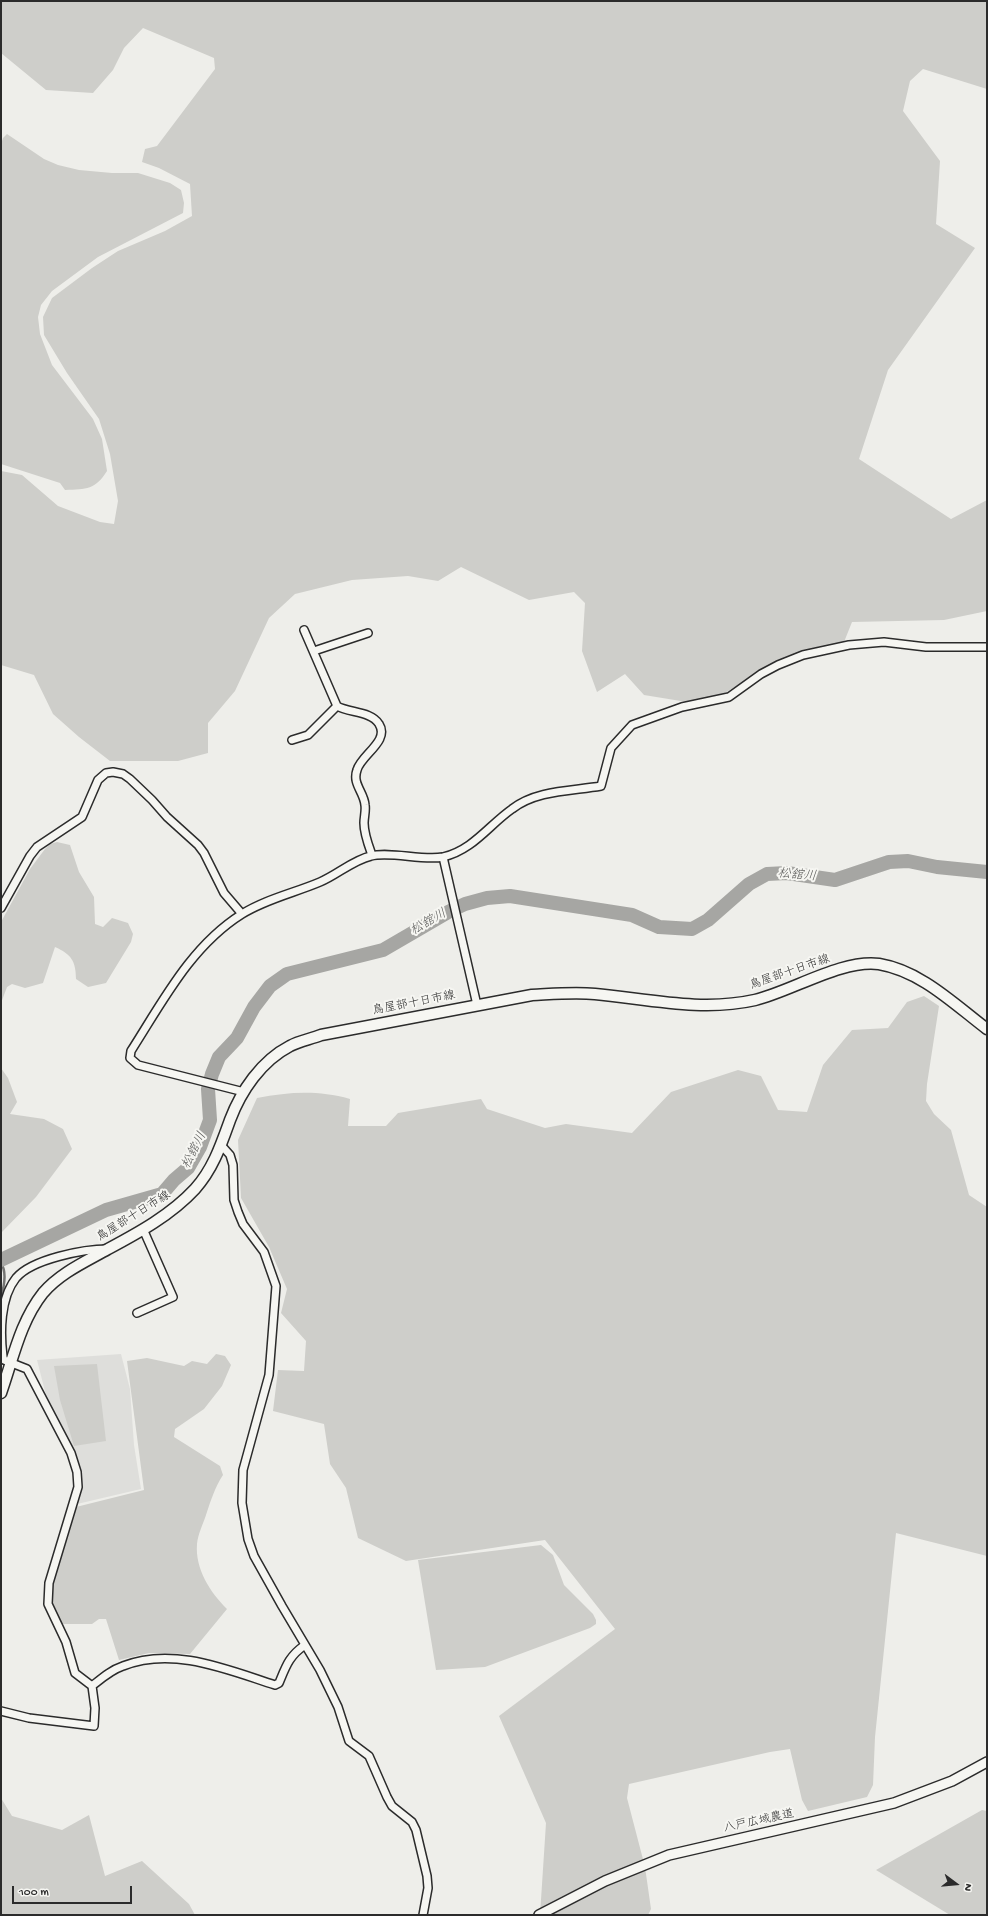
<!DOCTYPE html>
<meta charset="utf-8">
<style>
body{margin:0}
#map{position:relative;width:988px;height:1916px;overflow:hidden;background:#eeeeea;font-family:"Gochi Hand",sans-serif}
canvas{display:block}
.frame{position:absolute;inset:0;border:2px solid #2b2b2b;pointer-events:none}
.north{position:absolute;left:936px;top:1864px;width:40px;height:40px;-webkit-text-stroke:3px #f6f6f2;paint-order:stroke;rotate:106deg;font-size:11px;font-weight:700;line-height:16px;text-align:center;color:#2b2b2b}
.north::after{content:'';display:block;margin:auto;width:14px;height:18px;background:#2b2b2b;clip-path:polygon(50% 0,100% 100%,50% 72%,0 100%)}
.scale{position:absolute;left:12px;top:1886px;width:120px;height:18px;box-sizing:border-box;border:2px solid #2b2b2b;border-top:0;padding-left:5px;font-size:12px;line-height:14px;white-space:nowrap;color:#2b2b2b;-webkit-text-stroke:3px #f6f6f2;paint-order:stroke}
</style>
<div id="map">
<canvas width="988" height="1916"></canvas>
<div class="frame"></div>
<div class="north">N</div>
<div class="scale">100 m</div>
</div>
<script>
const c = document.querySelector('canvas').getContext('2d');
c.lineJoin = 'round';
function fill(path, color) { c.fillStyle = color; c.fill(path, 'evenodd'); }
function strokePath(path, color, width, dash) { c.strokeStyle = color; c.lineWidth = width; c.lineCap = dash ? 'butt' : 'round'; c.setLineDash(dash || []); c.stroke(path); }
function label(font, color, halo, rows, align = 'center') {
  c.font = font + ' "Gochi Hand","Klee One",sans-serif'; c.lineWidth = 4; c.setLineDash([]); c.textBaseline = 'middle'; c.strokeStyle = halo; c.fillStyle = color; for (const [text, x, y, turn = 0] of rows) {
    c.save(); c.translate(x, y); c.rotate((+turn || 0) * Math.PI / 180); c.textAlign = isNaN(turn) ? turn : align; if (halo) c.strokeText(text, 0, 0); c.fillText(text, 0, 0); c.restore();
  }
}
fill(new Path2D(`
 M121 1354 130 1389 134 1445 141 1489 77 1504 81 1491 80 1479 49 1407 37 1360Z`), '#dededb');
fill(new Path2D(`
 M1 1H987V89L923 69 910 81 903 111 940 161 936 224 975 248 888 370 859 459 951 519 987 500V611L944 620 852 622 844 642 817 650 733 688 718 697 693 703 644 695 625 674 597 692 582 651 585 603 574 592 529 600 461 567 438 581 408 576 352 580 295 594 269 618 235 691 208 723V753L178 761H110L79 737 53 714 34 675 1 665V471L22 475 58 506 100 522 114 524 118 501 110 454 99 419 67 373 44 335 43 317 52 298 92 268 118 251 165 231 192 216 190 184 159 168 142 162 145 149 157 146 215 69 214 58 143 28 124 48 113 70 93 93 46 90 1 53Z
 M7 134 44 159 58 165 79 170 112 173H138L170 183 181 190 184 203 183 213 98 257 52 291 41 305 38 317 40 334 52 365 93 419 102 439 107 471C95 490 87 489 65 490L60 483 1 464V144L3 138Z
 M57 842 70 845 79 872 94 897 95 924 103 927 112 918 128 923 133 934 131 942 106 983 88 987 76 979C76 961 71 954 55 947L43 983 25 988 12 984 7 987 1 1003V922L30 869 45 849 50 844Z
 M924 996 939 1006 927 1084 926 1101 934 1114 951 1130 969 1195 987 1207V1556L896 1533 875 1737 873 1785 867 1797 808 1811 802 1800 790 1749 770 1752 629 1784 627 1798 645 1867 651 1909 648 1915H540L546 1823 499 1716 615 1629 545 1540 406 1561 358 1538 346 1488 330 1464 324 1424 273 1411 278 1370 304 1371 306 1341 281 1313 287 1289 269 1247 241 1198 238 1140 257 1098C290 1092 317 1090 350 1099L348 1126H386L398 1113 481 1099 487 1109 545 1128 566 1124 632 1133 671 1092 738 1070 761 1076 778 1110 807 1112 823 1065 852 1030 888 1028 907 1002Z
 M1 1068 8 1078 17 1102 10 1114 44 1119 63 1129 72 1149 36 1197 1 1233Z
 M216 1354 225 1356 231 1365 222 1386 204 1409 175 1429 174 1437 220 1466 223 1475C215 1487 211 1500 206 1515 203 1524 198 1534 197 1544 195 1569 210 1592 227 1609L190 1654 149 1653 119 1660 106 1619H99L92 1624H62L52 1601 54 1578 76 1507 144 1490 127 1361 147 1358 184 1366 192 1361 207 1364Z
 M97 1364 106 1441 74 1446 60 1400 54 1366Z
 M541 1545 553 1555 564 1585 593 1614 596 1620V1624L590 1628 485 1667 436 1670 418 1560Z
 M1 1798 12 1816 62 1830 89 1815 105 1876 142 1861 189 1904 195 1915H1Z
 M982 1810 987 1811V1915H950L876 1870Z`), '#cececa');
strokePath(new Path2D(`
 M1 1263C7 1272 4 1287 1 1297`), '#757573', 2.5);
strokePath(new Path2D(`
 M1 1260 106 1210 162 1194 174 1180 188 1168 200 1147 210 1120 208 1089 212 1074 219 1057 237 1038 254 1007 270 986 287 974 383 950 450 911 465 904 487 898 510 896 632 915 659 927 692 929 708 920 749 884 767 874 787 873 835 880 889 862 908 861 937 867 987 872`), '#a6a6a3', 14);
const minor = new Path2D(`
 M304 630 337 706C349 713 371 711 379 724 390 741 361 755 357 770 352 784 364 792 365 805 366 811 364 817 364 823 364 834 368 844 372 855
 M314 651 368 633
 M292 740 308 735 337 706
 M443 857 477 1005
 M1 908 30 856 37 847 82 817 98 780 106 773 113 772 123 774 130 779 152 800 167 817 198 845 204 853 224 893 242 914
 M244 1092 138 1065 130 1058 131 1051C163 1001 191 946 242 914 266 899 294 893 320 882 337 875 353 860 371 856 390 851 423 861 443 857 473 850 489 825 512 809 536 790 572 791 601 786L611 748 632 725 682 707 729 697 761 674 778 665 803 655 849 645 884 642 926 647H987
 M222 1146 230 1155 233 1165 234 1200 238 1212 243 1224 264 1252 276 1286 269 1375 243 1470 242 1503 248 1539 254 1556 282 1606 320 1670 338 1707 349 1741 369 1756 387 1797 392 1806 412 1822 416 1830 427 1876 428 1888 423 1915
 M137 1313 173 1297 143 1229
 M92 1686C102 1678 111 1670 123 1666 173 1646 228 1670 275 1685L279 1683C286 1666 289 1656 305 1645
 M1 1711 29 1718 94 1726 95 1708 92 1686 75 1673 66 1642 48 1604 49 1583 78 1487 77 1472 71 1453 27 1369 4 1360 3 1357C0 1333 0 1298 16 1278 32 1259 84 1249 108 1249`);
const tertiary = new Path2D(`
 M539 1915 605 1881 669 1855 894 1803 952 1781 987 1762`);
const secondary = new Path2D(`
 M1 1393C13 1359 20 1322 43 1293 60 1273 85 1262 108 1249 138 1233 171 1215 195 1189 213 1169 221 1145 230 1120 241 1091 261 1061 290 1046 299 1041 311 1039 321 1035L532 995C553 994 574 992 595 994 648 999 702 1012 755 1000 792 991 842 959 879 964 921 971 954 1004 987 1029`);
strokePath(minor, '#2b2b2b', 10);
strokePath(tertiary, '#2b2b2b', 12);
strokePath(secondary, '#2b2b2b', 13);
strokePath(minor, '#f6f6f2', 7);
strokePath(tertiary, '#f6f6f2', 9);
strokePath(secondary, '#f6f6f2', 10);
label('12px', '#2b2b2b', '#f6f6f2', [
 ["鳥屋部十日市線",790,973,-19],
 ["鳥屋部十日市線",414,1004,-11],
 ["鳥屋部十日市線",134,1217,-32],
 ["八戸広域農道",759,1822,-12]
]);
label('italic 13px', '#565655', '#f6f6f2', [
 ["松舘川",797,876,5],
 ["松舘川",429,923,-30],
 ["松舘川",195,1151,-63]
]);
</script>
